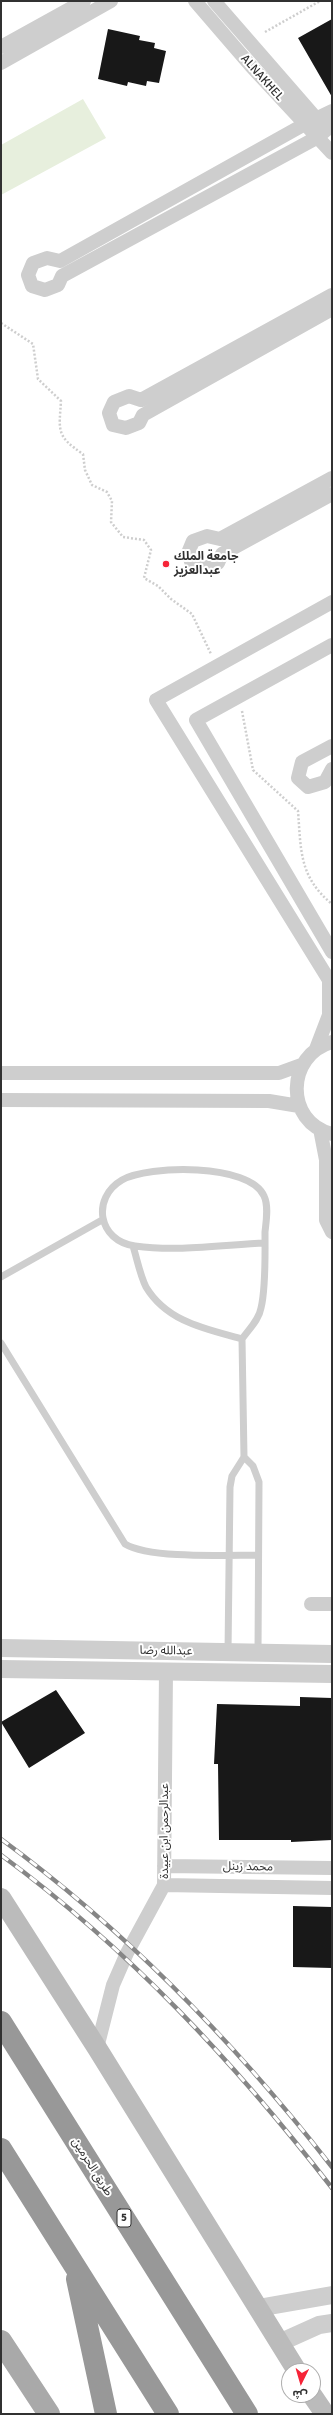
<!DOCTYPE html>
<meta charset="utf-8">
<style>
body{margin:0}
#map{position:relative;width:333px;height:2415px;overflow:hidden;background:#fff;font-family:Signika,"Noto Sans Arabic",sans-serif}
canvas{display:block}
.frame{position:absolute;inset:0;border:2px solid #313131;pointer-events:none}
.north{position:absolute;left:281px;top:2363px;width:40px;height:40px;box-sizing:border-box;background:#fff;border:1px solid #adadad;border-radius:50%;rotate:185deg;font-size:11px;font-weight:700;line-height:16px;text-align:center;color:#313131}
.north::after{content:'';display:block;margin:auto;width:14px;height:18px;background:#f62438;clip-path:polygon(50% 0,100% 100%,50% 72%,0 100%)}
</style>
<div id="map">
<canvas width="333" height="2415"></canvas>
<div class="frame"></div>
<div class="north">ش</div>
</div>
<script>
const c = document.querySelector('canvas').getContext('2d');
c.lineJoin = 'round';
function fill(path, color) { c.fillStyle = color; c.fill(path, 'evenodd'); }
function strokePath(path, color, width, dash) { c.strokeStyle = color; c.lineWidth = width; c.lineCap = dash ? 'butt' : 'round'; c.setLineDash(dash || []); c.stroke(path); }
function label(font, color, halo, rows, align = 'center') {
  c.font = font + ' Signika,"Noto Sans Arabic",sans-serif'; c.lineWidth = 4; c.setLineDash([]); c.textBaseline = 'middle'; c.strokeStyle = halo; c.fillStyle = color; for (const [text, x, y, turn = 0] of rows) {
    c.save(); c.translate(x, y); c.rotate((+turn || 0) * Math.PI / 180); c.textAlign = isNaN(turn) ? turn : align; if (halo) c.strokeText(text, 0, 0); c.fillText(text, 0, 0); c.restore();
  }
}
fill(new Path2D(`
 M83 99 106 138 1 195V145Z`), '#e7efdd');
fill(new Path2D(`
 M332 19V97L298 38Z
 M108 29 140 36 139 40 155 43 154 48 166 51 159 83 147 81 146 86 128 82 127 86 98 79Z
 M56 1690 85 1733 29 1768 1 1722Z
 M300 1697 332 1698V1840L291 1842V1840H219L218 1764H214L217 1704 300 1706Z
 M293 1906 332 1907V1968L293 1967Z`), '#181818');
strokePath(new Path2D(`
 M265 32 320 1
 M1 323 33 344 38 379 61 401C59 431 56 436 83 454L85 470 92 485 107 492 112 501 111 522 123 537 144 540 151 550 144 578 158 586 171 599 192 614 211 654
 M242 711 253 770 298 811C301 850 299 877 332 904`), '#cecece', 2.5, [2, 2]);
strokePath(new Path2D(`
 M133 1246C137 1259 140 1275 146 1287 167 1322 206 1329 242 1339L244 1457
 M1 1277 102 1220
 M242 1339C249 1329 259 1320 261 1308 266 1288 265 1254 265 1232 266 1222 269 1206 264 1196 250 1163 148 1165 122 1180 91 1198 98 1241 135 1246 177 1252 223 1245 265 1243
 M1 1343 125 1544C150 1559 226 1555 258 1555
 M228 1652 230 1487 232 1476 244 1457 253 1466 259 1482 258 1652`), '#cecece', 7);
strokePath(new Path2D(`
 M195 1 251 66 332 153
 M214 1 322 125
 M1 47 84 1
 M1 63 111 1
 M332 111 305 124 60 261 47 258 33 263 28 275 32 286 45 290 58 285 62 276 318 137 332 125
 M332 295 141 400 129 396 114 402 109 413 113 425 126 428 139 423 143 415 332 309
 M332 478 220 539 207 536 193 541 188 553 192 564 205 568 218 563 222 554 332 494
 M332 645 196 720 332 952
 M332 746 302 762 298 778 308 787 325 782 332 769
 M332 1042C286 1055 284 1122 332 1134
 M316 1049 329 1015V980L156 700 332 602
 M1 1073H279L301 1065
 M1 1100 269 1101 299 1106
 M320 1129 326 1160V1220L332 1232
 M311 1604H332
 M164 1866 332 1868
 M164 1885 332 1888
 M97 2048 113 1985 127 1953 164 1885 166 1671`), '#cecece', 14);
strokePath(new Path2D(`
 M1 1648 332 1654
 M1 1669 332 1674
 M258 2308 332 2295
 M279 2343 319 2325 332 2323`), '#cecece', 18);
strokePath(new Path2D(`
 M1 1898 97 2048 297 2371
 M312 2395 325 2414`), '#bbb', 20);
strokePath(new Path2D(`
 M1 2341 49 2414`), '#a9a9a9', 22);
strokePath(new Path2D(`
 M1 2022 247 2414
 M1 2149 168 2414
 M77 2279 106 2414`), '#989898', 22);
const rail = new Path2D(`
 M1 1839C128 1932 236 2044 332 2167
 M1 1855C129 1949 235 2063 332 2188`);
strokePath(rail, '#868686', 4.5);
strokePath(rail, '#fff', 3, [9]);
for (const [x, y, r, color] of [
 [166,564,4,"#f62438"]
]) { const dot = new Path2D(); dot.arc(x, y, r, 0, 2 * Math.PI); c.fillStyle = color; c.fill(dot); strokePath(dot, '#fff', 1.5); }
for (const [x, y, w] of [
 [124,2218,14]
]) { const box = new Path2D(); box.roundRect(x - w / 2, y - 9, w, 18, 3); c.fillStyle = '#fff'; c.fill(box); strokePath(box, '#313131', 1); }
label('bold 11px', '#313131', null, [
 ["5",124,2218]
]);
label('12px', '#313131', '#fff', [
 ["ALNAKHEL",262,78,48],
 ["عبدالله رضا",166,1651,1],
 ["عبدالرحمن ابن عبيدة",165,1831,-90],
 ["محمد زينل",248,1867,1],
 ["طريق الحرمين",92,2167,58]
]);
label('bold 12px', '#313131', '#fff', [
 ["جامعة الملك",174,557],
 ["عبدالعزيز",174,571]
], 'left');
</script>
